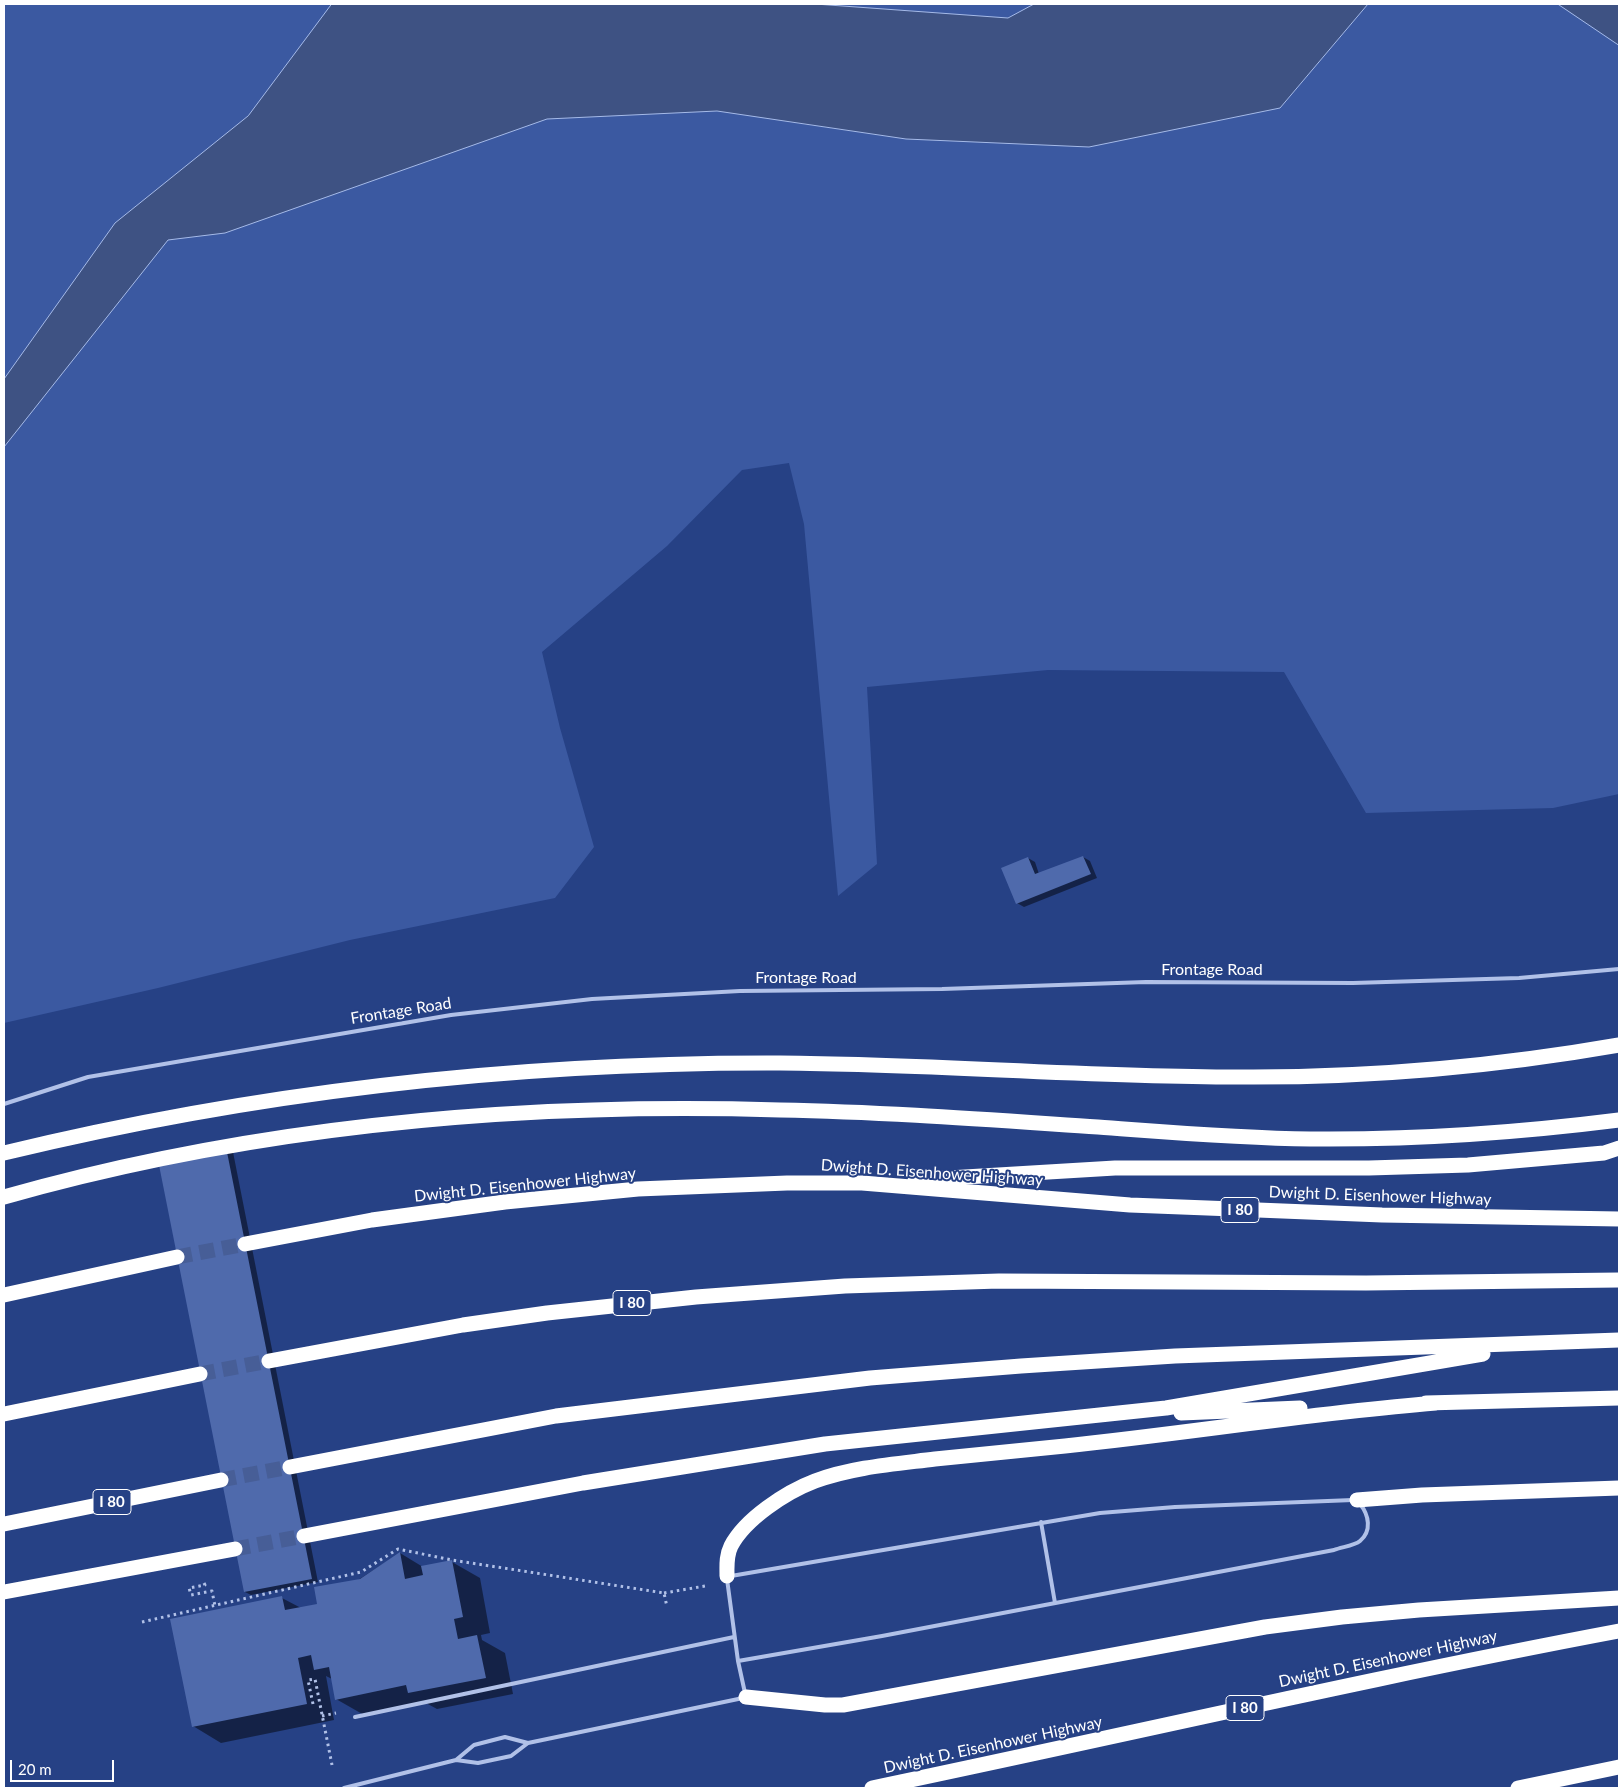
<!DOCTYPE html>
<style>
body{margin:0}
#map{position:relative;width:1623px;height:1792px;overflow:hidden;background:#264185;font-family:Lato,sans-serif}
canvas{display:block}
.frame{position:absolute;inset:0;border:5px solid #fff;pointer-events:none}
.scale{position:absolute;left:10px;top:1760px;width:104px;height:22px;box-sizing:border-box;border:2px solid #fff;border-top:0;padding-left:6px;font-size:15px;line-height:18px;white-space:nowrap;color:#fff;-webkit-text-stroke:4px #264185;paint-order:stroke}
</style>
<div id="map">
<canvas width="1623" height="1792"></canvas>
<div class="frame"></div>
<div class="scale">20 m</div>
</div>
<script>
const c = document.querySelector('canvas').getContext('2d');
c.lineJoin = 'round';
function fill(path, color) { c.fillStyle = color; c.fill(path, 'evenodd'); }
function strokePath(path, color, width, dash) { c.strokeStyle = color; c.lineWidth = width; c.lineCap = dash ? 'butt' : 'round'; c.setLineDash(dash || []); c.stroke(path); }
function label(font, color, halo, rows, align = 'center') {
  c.font = font + ' Lato,sans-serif'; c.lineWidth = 4; c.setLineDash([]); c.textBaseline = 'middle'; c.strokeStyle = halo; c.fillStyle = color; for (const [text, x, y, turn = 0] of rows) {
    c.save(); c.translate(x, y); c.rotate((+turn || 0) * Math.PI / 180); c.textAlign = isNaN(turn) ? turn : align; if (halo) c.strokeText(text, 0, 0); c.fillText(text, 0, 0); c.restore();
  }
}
fill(new Path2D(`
 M4 4H1315L687 69 789 122 906 139 1280 108 1368 4H1619V794L1553 808 1366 813 1284 672 1048 670 867 687 877 864 838 896 804 524 789 463 742 470 667 546 542 652 560 728 594 847 555 898 350 940 158 988 4 1023Z`), '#3b59a1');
const water = new Path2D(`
 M332 4H815L1008 18 1034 4H1368L1280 108 1089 147 906 139 717 111 547 119 225 233 168 240 4 447V379L115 223 248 116Z
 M1558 4H1619V45Z`);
fill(water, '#3e5283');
strokePath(water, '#a5bae8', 1);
fill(new Path2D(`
 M1083 857 1090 861 1097 878 1024 907 1017 903 1028 858 1035 862 1039 874Z
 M233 1152 318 1582 251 1595 245 1592 159 1161Z
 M400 1553 423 1567 452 1562 480 1578 490 1633 481 1635 482 1640 505 1653 513 1694 437 1709 426 1703 364 1715 336 1699 332 1679 326 1676 334 1720 221 1743 193 1726 282 1598 301 1608 319 1605Z`), '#0007');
fill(new Path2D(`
 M1083 856 1091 874 1016 904 1001 868 1028 857 1035 874Z
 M226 1147 312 1579 244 1592 158 1160Z
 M400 1552 405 1579 423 1575 421 1566 452 1560 463 1617 454 1619 458 1639 477 1635 486 1678 408 1693 406 1685 335 1700 329 1667 314 1670 311 1655 298 1658 307 1704 192 1727 170 1619 282 1596 285 1610 317 1604 314 1587 360 1579Z`), '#4f6aac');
strokePath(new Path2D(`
 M177 1257 245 1244
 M200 1374 269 1361
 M221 1480 290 1467
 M235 1549 304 1536`), '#475e97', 15, [15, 8]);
strokePath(new Path2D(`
 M204 1583 205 1585 189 1588 191 1595 212 1591 215 1606
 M664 1593 705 1586
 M142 1622 361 1572 398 1549 452 1560 664 1593 667 1607
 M313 1704 308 1680 315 1679 332 1765
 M322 1716 336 1713`), '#b1c1e8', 3, [2.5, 4]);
strokePath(new Path2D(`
 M4 1104 88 1077 451 1015 592 999 740 991 942 989 1146 982 1353 983 1519 978 1619 969
 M1041 1522 1055 1603
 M731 1576 1100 1513 1175 1507 1353 1500
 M727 1579 738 1661 745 1693
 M738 1661 882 1636 1334 1550C1341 1547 1354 1546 1360 1541 1372 1531 1369 1515 1360 1504
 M355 1717 734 1637
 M456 1760 474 1745 505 1737 528 1743
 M344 1788 456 1760 478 1763 511 1756 528 1743 743 1698`), '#b1c1e8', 4);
strokePath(new Path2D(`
 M4 1153C260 1091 516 1062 780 1063 933 1064 1085 1077 1237 1077 1365 1078 1493 1067 1619 1045
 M915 1180 1115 1168H1369L1468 1165 1604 1153 1619 1148
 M4 1197C255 1126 519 1102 780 1110 886 1112 992 1120 1098 1127 1168 1132 1239 1138 1310 1139 1413 1140 1516 1133 1619 1120
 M245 1244 372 1220 505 1202 638 1189 787 1183H862L1130 1205 1233 1209 1382 1215 1619 1219
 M4 1295 177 1257
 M269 1361 463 1325 547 1313 696 1297 845 1286 999 1281 1366 1283 1619 1280
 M1426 1403 1619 1398
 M1181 1413 1300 1408
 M4 1414 200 1374
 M290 1467 556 1416 870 1378 1021 1366 1175 1356 1619 1340
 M1357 1500 1422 1495 1619 1488
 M4 1524 221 1480
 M304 1536 583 1483 825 1444 1166 1408 1483 1354
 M727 1576C727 1566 726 1556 731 1546 745 1519 786 1492 815 1481 853 1467 895 1464 935 1459 979 1455 1022 1450 1065 1446 1189 1433 1312 1413 1436 1403
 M4 1592 235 1549
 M746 1697 825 1705H843L1265 1627 1342 1617 1419 1610 1619 1598
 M872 1788C1121 1736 1369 1678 1619 1631
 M1518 1788 1619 1767`), '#fff', 15);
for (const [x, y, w] of [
 [1240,1210,38],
 [632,1303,38],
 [112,1502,38],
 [1245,1708,38]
]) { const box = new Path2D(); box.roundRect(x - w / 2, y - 12.5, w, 25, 4); c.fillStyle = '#264185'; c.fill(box); strokePath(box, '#fff', 1); }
label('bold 15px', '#fff', null, [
 ["I 80",1240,1210],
 ["I 80",632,1303],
 ["I 80",112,1502],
 ["I 80",1245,1708]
]);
label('16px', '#fff', '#264185', [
 ["Frontage Road",1212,970],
 ["Frontage Road",806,978],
 ["Frontage Road",401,1011,-9],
 ["Dwight D. Eisenhower Highway",932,1173,4],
 ["Dwight D. Eisenhower Highway",525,1185,-6],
 ["Dwight D. Eisenhower Highway",1380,1196,2],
 ["Dwight D. Eisenhower Highway",1388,1659,-12],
 ["Dwight D. Eisenhower Highway",993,1745,-12]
]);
</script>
